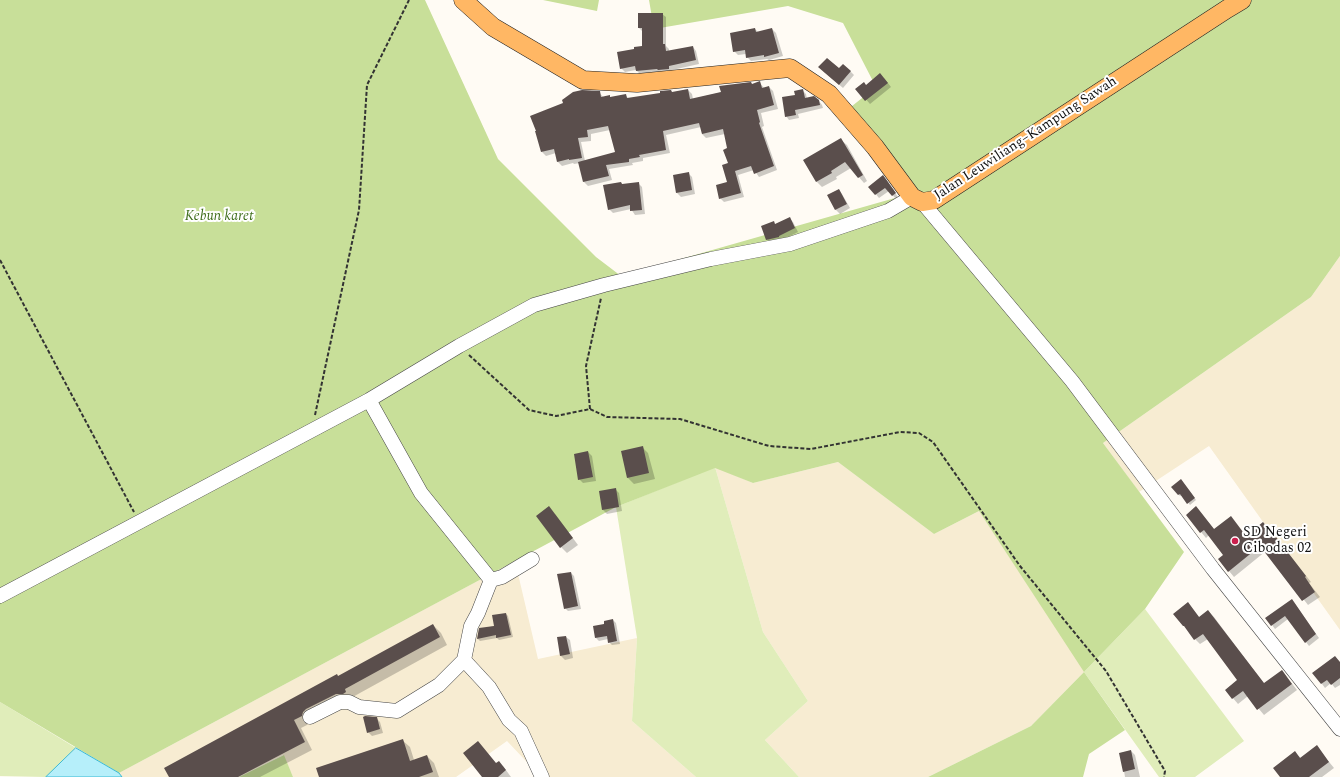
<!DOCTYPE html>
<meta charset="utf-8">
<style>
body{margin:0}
canvas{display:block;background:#fffbf4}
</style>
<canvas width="1340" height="777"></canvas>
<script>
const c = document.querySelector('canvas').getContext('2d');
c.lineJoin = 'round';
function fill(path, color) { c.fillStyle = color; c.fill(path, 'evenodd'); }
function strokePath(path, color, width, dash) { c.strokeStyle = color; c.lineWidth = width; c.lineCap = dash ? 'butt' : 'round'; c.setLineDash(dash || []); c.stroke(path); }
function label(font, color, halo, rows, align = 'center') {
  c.font = font + ' Spectral,serif'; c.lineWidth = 4; c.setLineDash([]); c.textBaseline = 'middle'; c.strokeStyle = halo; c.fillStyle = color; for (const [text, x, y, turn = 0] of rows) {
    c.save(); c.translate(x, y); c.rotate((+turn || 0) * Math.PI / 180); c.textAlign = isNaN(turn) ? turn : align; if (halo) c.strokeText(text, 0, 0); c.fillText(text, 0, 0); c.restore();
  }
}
fill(new Path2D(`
 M1340 256V630L1209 446 1139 492 1103 443 1311 297Z
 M838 462 934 534 979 511 1085 671 1031 726 928 777H799L765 740 808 701 763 632 715 467 753 483Z
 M515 561 538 659 637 638 632 721 696 777H541L507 741 456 777H293L283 755 239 777H122L119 773Z`), '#f7ecd2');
fill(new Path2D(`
 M715 467 763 632 808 701 765 740 799 777H696L632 721 637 638 616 507Z
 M1145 609 1244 741 1195 777H1159L1084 672Z
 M0 702 76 748 46 777 0 776Z`), '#e0edba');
fill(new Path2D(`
 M0 0H425L498 159 596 257 621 276 916 192 847 110 876 87 843 23 788 6 654 29 649 0H1340V256L1311 297 1103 443 1184 552 1145 609 1084 672 1125 730 1089 754 1083 777H928L1031 726 1084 672 979 511 934 534 838 462 753 483 715 468 616 507 119 773 0 702Z
 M543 0H599L597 11Z
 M284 755 293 777H239Z`), '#c8df99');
const water = new Path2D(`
 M76 748 119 773 122 777H46Z`);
fill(water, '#b6effa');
strokePath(water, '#38b9d5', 1);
fill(new Path2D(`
 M662 14 666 17V46L669 49V52L693 47 696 51 699 64 672 70V73L640 74 636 70 625 72 621 68 643 47V32L639 28Z
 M755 29 759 33 772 29 776 33 783 56 769 60 767 59 751 61 747 57 746 54 738 55 734 51Z
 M839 69 850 71 854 75 843 88 823 71Z
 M884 78 891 87 870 104 857 89Z
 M760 83 764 88 769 87 773 91 778 109 761 113 764 126 762 127 777 170 759 177 754 170 738 175 744 197 724 202 720 198 728 183V149L725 134 706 138 702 134 701 127 666 135 670 153 643 158V161L632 163 633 165 609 169 612 180 588 186 584 182 580 163 574 164 573 163 562 166 558 162 556 153 546 156 542 152 599 92 603 97 609 96 611 98 625 95 629 99 688 90 692 94 693 99ZM610 130 616 153 585 161 581 142 591 141V134Z
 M803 91 806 94 807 99 819 101 822 105 823 108 798 114 799 118 789 120 786 116 796 95Z
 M841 140 847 145 867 181 864 183 851 168 836 177 837 179 822 187 817 182 805 161Z
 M688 173 692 177 695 194 681 197 677 193Z
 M886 180 898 197 896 199 889 191 879 198 870 187Z
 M621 183 623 185 638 183 642 187 645 214 635 215 631 209 613 213 609 209Z
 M839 190 842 194 850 208 840 214 836 210 829 196Z
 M789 218 793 222 798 232 782 240 771 243 767 239 776 225Z
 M642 447 648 453 655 479 634 484 628 478 622 452Z
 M588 452 592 456 596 481 583 483 579 479Z
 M1181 480 1196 500 1190 505 1182 495 1180 496 1179 495Z
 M615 489 619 493 622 511 607 514 603 510Z
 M1196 508 1215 530 1246 537 1276 539 1281 544 1311 582 1309 583 1320 597 1308 605 1266 551 1234 577 1219 559 1224 555 1209 535 1206 538 1187 515Z
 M555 514 578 545 567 553 561 547Z
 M571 573 574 576 581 609 568 611 565 608Z
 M1188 604 1200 618 1208 611 1214 617 1264 684 1282 671 1297 690 1264 715 1248 696 1238 704 1226 690 1239 681 1208 639 1200 644 1195 639Z
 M1295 604 1319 638 1309 646 1288 619 1275 629 1272 625Z
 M506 614 508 616 513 637 499 640 497 638 480 641 478 639 480 629 495 626Z
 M613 620 616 623 620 644 612 645 609 642 608 639 599 641 596 638 605 624Z
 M433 625 441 633 447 645 311 720 309 724 301 728 312 750 260 777H170L338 677Z
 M566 637 570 640 573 658 565 660 561 656 558 638Z
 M1340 663V685L1335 688 1331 683 1325 688 1314 673Z
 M376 718 380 722 383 733 372 736 368 732Z
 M402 740 410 747 414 760 427 756 434 763 439 777H320Z
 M1317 747 1334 768 1322 777H1281L1295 753 1301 758Z
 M1131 751 1135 755 1140 777H1125L1121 753Z
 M496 764 503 766 511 777H483Z`), '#0003');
fill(new Path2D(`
 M638 13H663V44H665L666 51 693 46 696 60 669 66V69L658 70 657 69 636 71 635 66 620 69 617 52 634 49V47L642 46V28H638Z
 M755 28 756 32 772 28 779 53 764 57V55L746 58 745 50 733 52 730 33Z
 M827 58 839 68 843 64 851 71 839 85 818 67Z
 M880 73 888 83 865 101 855 89 864 82 866 85Z
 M760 81 762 88 769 86 774 105 757 110 760 122 759 123 774 166 754 174 751 166 735 171 741 193 719 199 716 185 727 182 722 165 728 163 723 150 727 148 723 129 702 134 699 123 663 131 666 150 639 155 640 157 629 159V162L606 165 609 176 583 182 578 162 615 152 608 126 587 130 588 137 578 138 582 158 569 160V159L557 162 554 149 541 152 535 131H536L530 116 563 103 562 100 573 92 582 90 600 91 601 97 610 95V97L626 94 627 98 660 93V91L671 90 672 92 688 89 690 99 721 92 719 86 751 82 752 84Z
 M803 89 805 98 814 96 819 100 820 105 795 110 796 115 785 117 782 97 795 95 794 91Z
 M841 138 863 175 858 178 845 162 831 171 832 173 816 182 803 160Z
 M689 172 692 190 676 193 673 175Z
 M883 175 896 193 892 196 885 188 875 195 868 187Z
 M621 182 622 184 639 182 642 210 630 211V205L608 210 603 185Z
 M839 189 847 204 835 210 827 195Z
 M790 217 795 228 779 236V237L766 240 761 226 774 221 775 224Z
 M643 446 649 473 627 478 621 451Z
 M588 451 593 477 578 480 574 454Z
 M1181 479 1195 498 1187 504 1180 494 1178 495 1171 487Z
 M616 488 619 507 602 510 599 491Z
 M549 506 573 538 560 548 536 516Z
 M1196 506 1214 529 1231 516 1246 536 1263 522 1276 538V537L1306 576 1305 577 1315 592 1302 601 1260 546 1228 572 1218 559 1223 555 1204 530 1200 533 1186 515Z
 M571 572 578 606 564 609 557 574Z
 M1292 599 1316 634 1305 643 1285 616 1271 626 1265 618Z
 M1188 602 1199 617 1208 610 1264 683 1282 670 1292 684 1257 710 1243 691 1232 699 1225 690 1237 680 1203 634 1194 640 1184 626H1183L1173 614Z
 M506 613 511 635 496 638V635L477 639 479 628 494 626 492 615Z
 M613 619 617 641 608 643 607 636 595 638 593 626 604 624V621Z
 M433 624 440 637 345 689 346 692 343 694H336L306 709 303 712 302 716 294 720 305 742 238 777H169L164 768 337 674 338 676Z
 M566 636 570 654 560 656 557 637Z
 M1335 656 1340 662V678L1331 685 1327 680 1321 684 1312 673Z
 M365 716 377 717 380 729 367 733 363 717Z
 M403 739 410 761 427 755 433 772 419 777H319L316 768Z
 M478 741 496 763 499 761 506 770 498 777H482L463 753Z
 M1317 745 1329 762 1309 777H1280L1273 768 1295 751 1300 758Z
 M1131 750 1135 769 1123 772 1119 753Z`), '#5a4e4c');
const minor = new Path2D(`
 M922 202 1072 381 1213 569 1340 729
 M369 400 421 493 491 580
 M0 596 369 400 459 346 534 305 604 285 711 259 790 244 888 211 912 197
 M464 660 489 687 509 720 521 731 542 777
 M310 717 340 702H349L359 707 397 711 439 685 464 660 471 626 478 613 491 580 502 577 532 559`);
const major = new Path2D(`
 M463 0 493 27 583 80 637 83 790 68 829 94 875 147 912 197 922 202 934 200 1227 9 1242 0`);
strokePath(minor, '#444', 15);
strokePath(major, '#222', 19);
strokePath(new Path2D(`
 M0 260 134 512
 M469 355 529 410 556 416 590 409 607 417 680 419 769 446 811 449 900 432 919 433 933 442 1020 566 1106 671 1165 771 1164 777
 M590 409 586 366 601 298
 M315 415 359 210 367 85 409 0`), '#333', 2, [4, 2]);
strokePath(minor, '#fff', 14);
strokePath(major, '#ffb764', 18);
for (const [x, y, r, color] of [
 [1235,541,4,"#cb1f4d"]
]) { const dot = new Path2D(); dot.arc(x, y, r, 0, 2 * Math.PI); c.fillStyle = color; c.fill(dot); strokePath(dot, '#fff', 1.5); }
label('14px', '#111', '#fff', [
 ["Jalan Leuwiliang–Kampung Sawah",1026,139,-33]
]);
label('italic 14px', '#3f6e1b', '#fff', [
 ["Kebun karet",219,217]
]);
label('14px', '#111', '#fff', [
 ["SD Negeri",1243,533],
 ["Cibodas 02",1243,549]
], 'left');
</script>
